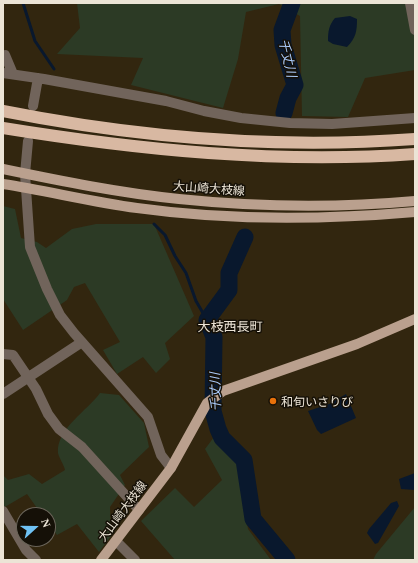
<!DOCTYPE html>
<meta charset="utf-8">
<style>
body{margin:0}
#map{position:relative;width:418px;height:563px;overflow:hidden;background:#32260f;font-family:Georgia,serif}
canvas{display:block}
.frame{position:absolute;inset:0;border:4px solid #ece4d6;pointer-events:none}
.north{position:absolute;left:16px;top:507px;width:40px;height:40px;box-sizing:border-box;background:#151007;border:1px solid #6b655a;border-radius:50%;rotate:69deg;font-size:11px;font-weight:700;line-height:16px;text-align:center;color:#ece4d6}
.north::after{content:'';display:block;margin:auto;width:14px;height:18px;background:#6fc2f4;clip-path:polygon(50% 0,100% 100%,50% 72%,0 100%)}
</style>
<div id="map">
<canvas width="418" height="563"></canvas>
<div class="frame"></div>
<div class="north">N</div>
</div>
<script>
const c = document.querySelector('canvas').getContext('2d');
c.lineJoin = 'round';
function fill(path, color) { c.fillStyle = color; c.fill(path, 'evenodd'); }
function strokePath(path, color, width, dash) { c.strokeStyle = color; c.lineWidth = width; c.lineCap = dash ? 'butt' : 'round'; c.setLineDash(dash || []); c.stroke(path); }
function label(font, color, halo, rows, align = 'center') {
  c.font = font + ' Georgia,"Noto Sans JP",serif'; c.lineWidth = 3; c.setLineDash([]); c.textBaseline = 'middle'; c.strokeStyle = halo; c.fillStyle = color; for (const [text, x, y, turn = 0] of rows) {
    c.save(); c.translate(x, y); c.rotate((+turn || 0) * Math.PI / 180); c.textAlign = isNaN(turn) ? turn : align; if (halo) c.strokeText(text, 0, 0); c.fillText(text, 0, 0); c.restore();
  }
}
fill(new Path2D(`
 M77 3H415V70L365 78 348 117 302 116 300 16 279 4 246 12 238 59 223 108 131 85 143 58 57 54 80 28Z
 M3 206 15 209 21 238 37 242 46 248 72 229 96 224H154L194 316 165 343 170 359 156 373 143 357 117 374 103 350 120 342 85 283 74 287 67 300 23 330 3 299Z
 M100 393 119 395 144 423 149 447 120 475 125 485 110 507 111 536 99 552 77 524 57 535 48 523V515H42L27 494 3 508V475L8 480 29 474 42 484 65 470C64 465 59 458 58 453 56 429 88 410 100 393Z
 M214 437 237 461 248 529 271 560H175L141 521 175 488 194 507 222 480 205 449Z
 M415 507V560H373L376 554Z`), '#2c3a25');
fill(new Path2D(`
 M350 16 357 19C357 31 356 38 347 47L333 44 328 41C328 31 329 25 335 18Z
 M346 394 356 418 321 434 317 430 308 411 329 404Z
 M415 473V490L401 489 399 479Z
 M397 501 399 506 378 543 375 544 367 533 369 529 391 503Z`), '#09182d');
strokePath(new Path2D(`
 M23 3 35 41 54 69
 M154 224 165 235 175 256 186 273 196 301 207 320`), '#09182d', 3);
strokePath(new Path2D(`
 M284 113 288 98 295 85 283 45 282 30 292 3
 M245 237 229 273V290L207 320 214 337 213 411 218 429 222 438 244 460 253 519 287 560`), '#09182d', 17);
strokePath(new Path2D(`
 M410 3 415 30
 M5 55 13 74
 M3 73 44 79 166 101 204 111 241 118 290 123 332 124 415 118
 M33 106 38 78
 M28 141 25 174 30 247 47 289 60 315 74 333 148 417 161 455 171 468
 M3 354 13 355 36 389 48 414 59 429 82 447 139 510
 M3 394 82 342
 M3 511 26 550 36 560
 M116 541 135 560`), '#71645b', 10);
strokePath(new Path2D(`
 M3 169C61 181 120 193 179 199 257 207 337 208 415 201
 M3 184C48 191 92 202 137 208 230 221 322 220 415 212
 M101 560 171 468 207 403 223 391 357 344 415 319`), '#baa08e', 10);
strokePath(new Path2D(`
 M3 111C139 138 277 149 415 139
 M3 128C139 150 277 164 415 154`), '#d8b8a2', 12);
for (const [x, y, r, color] of [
 [273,401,4,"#e8710a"]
]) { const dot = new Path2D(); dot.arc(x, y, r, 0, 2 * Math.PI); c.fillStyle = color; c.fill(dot); strokePath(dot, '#151007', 1.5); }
label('12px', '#ece4d6', '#151007', [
 ["大山崎大枝線",209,188,4],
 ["大山崎大枝線",122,511,-53]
]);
label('12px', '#ece4d6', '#151007', [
 ["和旬いさりび",281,401]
], 'left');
label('italic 13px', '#abccfc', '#151007', [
 ["千丈川",288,58,77],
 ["千丈川",215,392,-92]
]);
label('13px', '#ece4d6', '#151007', [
 ["大枝西長町",230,326]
]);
</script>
